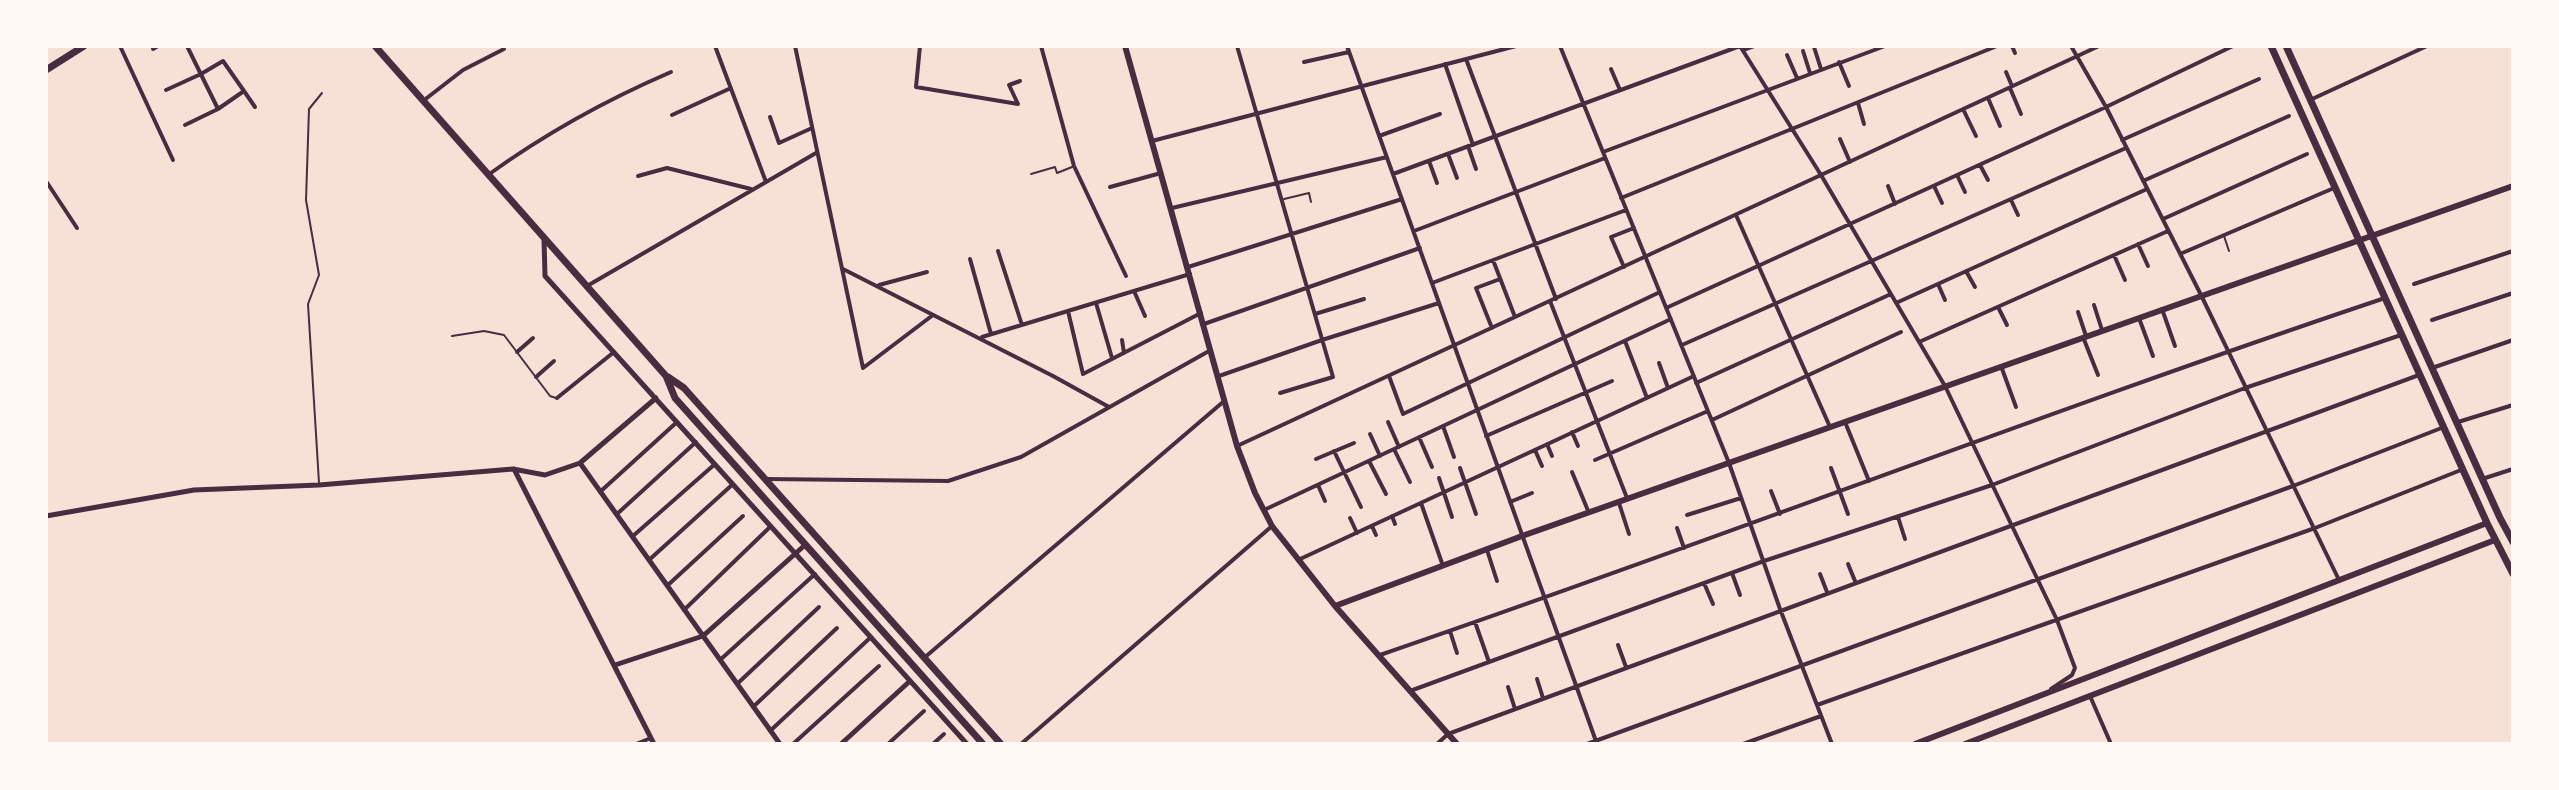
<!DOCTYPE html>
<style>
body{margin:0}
#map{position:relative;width:2559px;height:790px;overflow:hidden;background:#f7e1d7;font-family:Literata,serif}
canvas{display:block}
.frame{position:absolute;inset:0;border:48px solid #fffaf5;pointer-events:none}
</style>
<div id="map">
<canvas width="2559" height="790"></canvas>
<div class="frame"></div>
</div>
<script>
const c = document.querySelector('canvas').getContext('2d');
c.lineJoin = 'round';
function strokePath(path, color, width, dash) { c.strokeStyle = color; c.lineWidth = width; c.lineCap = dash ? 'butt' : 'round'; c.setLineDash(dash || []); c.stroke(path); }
strokePath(new Path2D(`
 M1031 174 1055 167 1057 173 1072 167
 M1284 199 1309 193 1311 202
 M2224 236 2229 251
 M452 336 484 331 504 335 550 396 556 398
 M319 483 308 304 319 275 306 200 309 109 322 93`), '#4a2c40', 2);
strokePath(new Path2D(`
 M120 46 173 160
 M187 46 218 109
 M715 46 766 182
 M795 46 863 368 933 315
 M920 46 916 87 1018 104 1009 85 1020 81
 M1041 46 1074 166 1126 276
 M1237 46 1333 377 1280 393
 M1347 46 1597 744
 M1560 46 1729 463 1780 609 1832 744
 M1740 46 1821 175 1945 386 2057 620 2075 668 2072 675 2051 689
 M2012 46 2015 53
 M2071 46 2106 107 2201 295 2339 580
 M1814 47 1821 69
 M153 49 158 46
 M1743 50 1754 46
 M1803 51 1810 73
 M1787 55 1797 78
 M1466 59 1556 299
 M1304 62 1349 52
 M1839 62 1849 86
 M1445 64 1473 145
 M1611 69 1620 90
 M2006 72 2012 86
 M2010 88 2021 114
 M166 90 201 74 223 61 244 91 218 109 185 125
 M244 91 255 107
 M1988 98 2000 126
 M2310 100 2427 46
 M423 101 463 70 504 49
 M1858 103 1864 124
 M1963 109 1976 136
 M672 115 731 88
 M770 117 779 143 812 128
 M1379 136 1440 114
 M1840 139 1850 162
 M2122 140 2259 79
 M1152 141 1516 46
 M1468 146 1476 169
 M1603 152 1885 46
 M1448 154 1457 178
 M1429 161 1437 183
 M1980 165 1988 180
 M1393 174 1740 46
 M488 175C546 133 606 100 671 72
 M1957 175 1965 192
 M638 176 667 168 751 189
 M46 181 77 228
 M2143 181 2289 116
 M1888 186 1895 204
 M1934 186 1942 203
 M1110 187 1161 173
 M1621 198 1997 46
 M2011 200 2018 215
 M1172 208 1387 157
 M1736 215 1830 427
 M2163 219 2307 154
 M1414 231 1605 158
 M2138 244 2148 266
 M998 251 1022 325
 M2180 254 2334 188
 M2114 255 2125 280
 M970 259 991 334
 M1493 260 1515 317
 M1188 267 1402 199
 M1624 267 1611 237 1634 228
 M843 269 1053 376 1109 407
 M1966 271 1975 287
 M1432 283 1626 210
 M1938 284 1945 300
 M2414 284 2513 251
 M879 285 927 272
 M587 286 816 153
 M1134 291 1145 316
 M1550 301 1627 498
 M1096 303 1112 358
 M1896 303 2147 189
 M2094 305 2102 330
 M1998 307 2007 325
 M1666 308 2106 107 2233 46
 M2162 309 2175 346
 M1068 311 1083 374 1201 313
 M2078 312 2086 336
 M1315 314 1364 299
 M2139 318 2153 356
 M2432 320 2513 293
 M1204 324 1420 248
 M1492 328 1476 288 1500 279
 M982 337 1190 274
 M2083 337 2098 375
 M1122 340 1124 353
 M1625 341 1647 398
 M1919 342 2168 231
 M1682 345 2126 148
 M517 352 533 338
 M1659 363 1668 388
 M2001 366 2016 407
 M2432 368 2513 340
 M1219 376 1322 340 1439 303
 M1389 376 1403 414 1660 292
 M536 377 554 361
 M1696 383 1891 294
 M557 398 614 352
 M1712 420 1901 332
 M1388 422 1399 447
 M1845 422 1869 481
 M2458 422 2513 405
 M1443 426 1454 457
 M1572 432 1578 446
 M1370 434 1380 456
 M1486 436 1612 381
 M1419 437 1432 467
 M1547 444 1552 456
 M1237 446 2099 46
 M1394 449 1410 482
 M1535 450 1542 466
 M1334 451 1361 507
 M1316 459 1354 443
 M1595 460 1708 411
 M1369 461 1386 494
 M1460 468 1476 514
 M1831 468 1848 514
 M1572 472 1589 513
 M1439 478 1452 517
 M766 479 948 481 1021 457 1209 351
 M2482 479 2513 469
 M1318 485 1325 501
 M601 491 677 422
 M1771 491 1780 514
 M1510 502 1532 493
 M1421 503 1443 566
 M1619 503 1629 534
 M1264 510 1671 319
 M617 514 696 442
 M1687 515 1741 498
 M1392 516 1395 524
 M1898 517 1905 539
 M1350 518 1357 533
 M1372 526 1376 535
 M1677 528 1684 548
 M633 536 715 464
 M1487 550 1497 581
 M649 560 733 484
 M1298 560 1694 376
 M1848 564 1855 581
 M1732 573 1740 595
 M1820 574 1827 592
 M1704 583 1713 604
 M668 585 743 516
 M684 610 771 526
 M1475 622 1489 662
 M1450 631 1457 653
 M1618 645 1626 667
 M1380 655C1716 540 2048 411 2385 298
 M924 658 1223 402
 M720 660 815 574
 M1537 679 1543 698
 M737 684 819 607
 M1508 687 1515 709
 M1410 691 1764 561 1992 485 2245 388 2401 335
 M2090 696 2111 744
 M1817 705 2315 528 2461 470
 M753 707 837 628
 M770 731 871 637
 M636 744 651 738
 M793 744 879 666
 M888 744 924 711
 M933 744 944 734
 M1021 744 1272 526
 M1437 744 1448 734C1771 612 2095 493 2419 375
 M1587 744 2293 486 2444 427
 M1743 744 1821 716`), '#4a2c40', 4);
strokePath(new Path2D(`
 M544 239 545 276 967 744
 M580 463 780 744
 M514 469 654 744
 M46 516 194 490 319 485 513 469 545 475 580 463 656 398
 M615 665 703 636 805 545
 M841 744 910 681`), '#4a2c40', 5);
strokePath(new Path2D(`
 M1125 46 1237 446 1255 493 1272 526 1335 606 1457 744
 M1335 606 1522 536 2513 186
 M1915 744 2487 523
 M1965 744 2495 540`), '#4a2c40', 6);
strokePath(new Path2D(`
 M375 46 666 376 675 398 983 744
 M2271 46 2487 523 2513 574
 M2286 46 2500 518 2513 542
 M46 70 84 46
 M668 377 684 388 1001 744`), '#4a2c40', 7);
</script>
